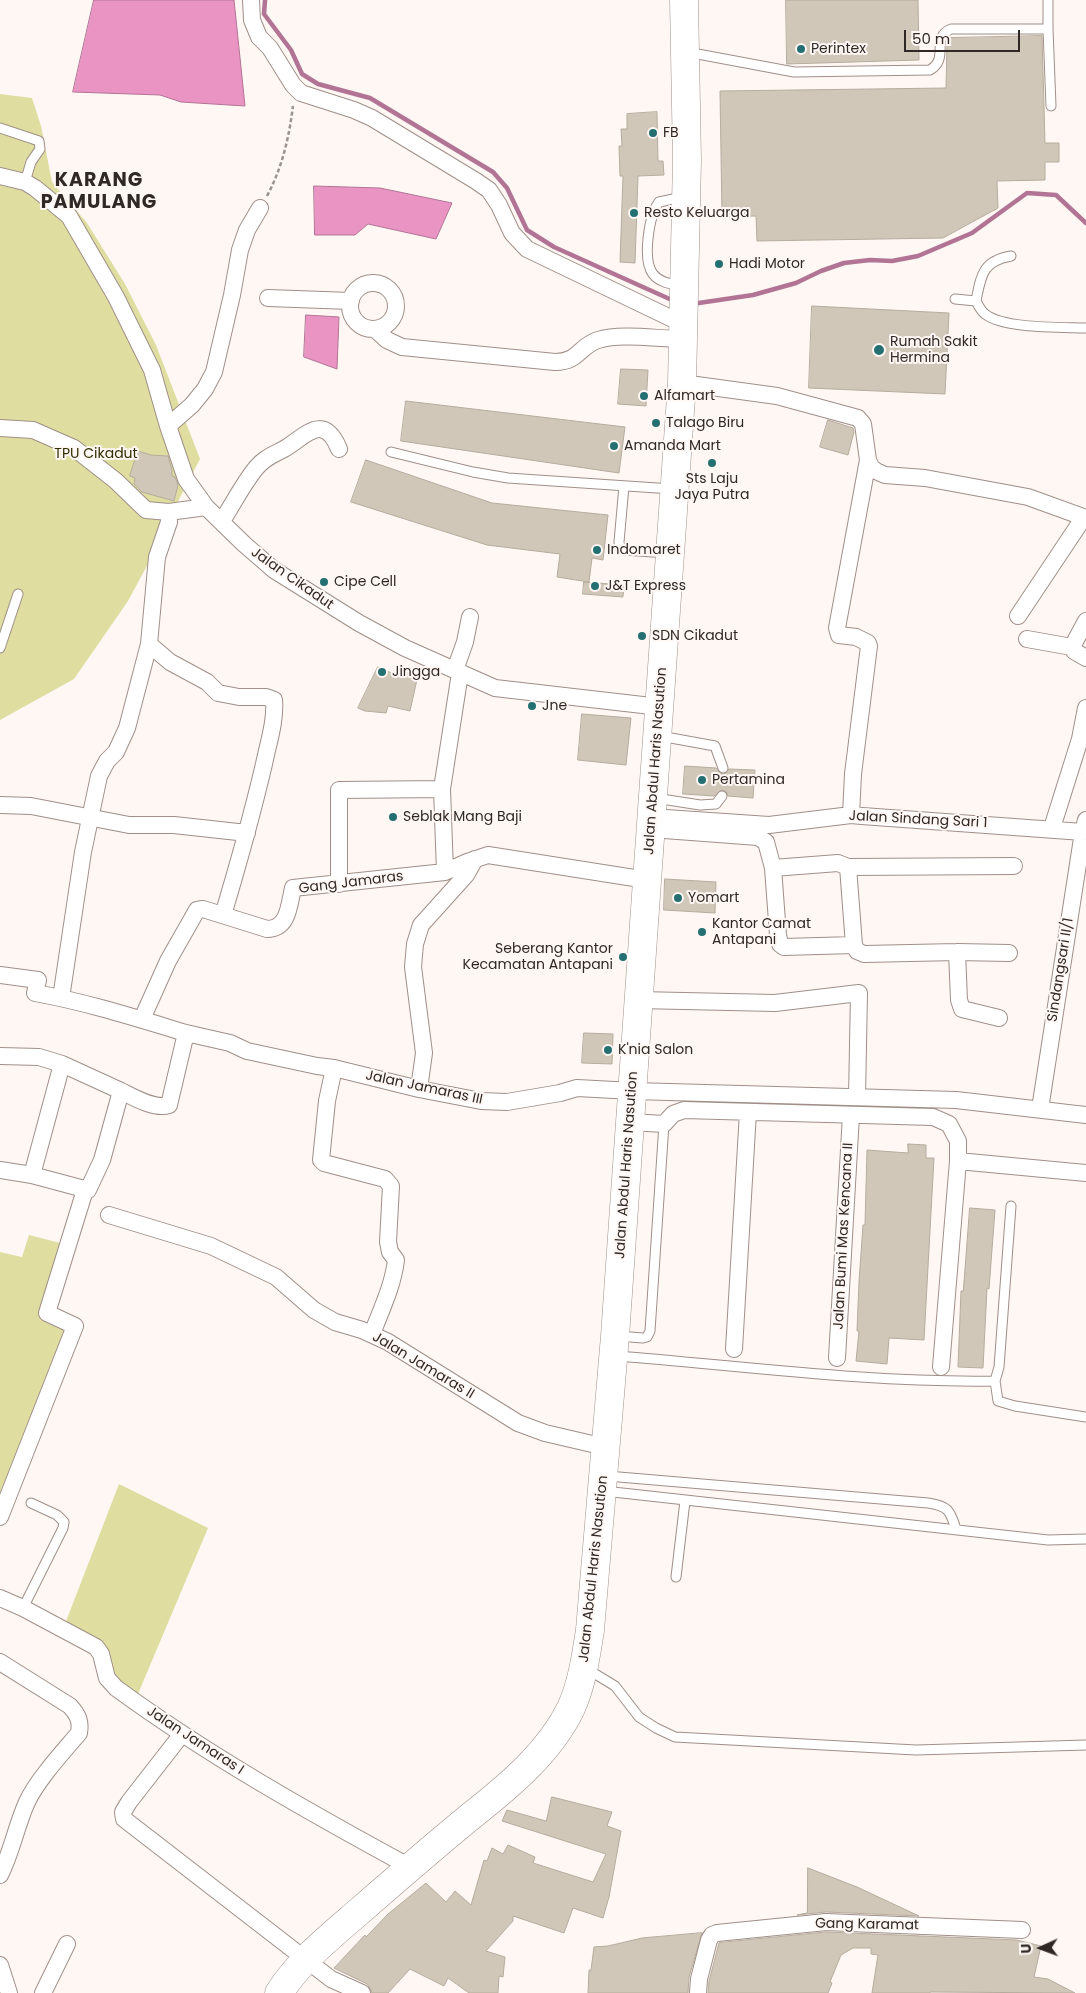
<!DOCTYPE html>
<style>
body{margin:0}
#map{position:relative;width:1086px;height:1993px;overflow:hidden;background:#fef7f4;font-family:Poppins,sans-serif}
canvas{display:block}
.north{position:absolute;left:1016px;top:1923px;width:50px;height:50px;-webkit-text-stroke:4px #fef7f4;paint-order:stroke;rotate:268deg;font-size:14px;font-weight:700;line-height:20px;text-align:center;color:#2f2825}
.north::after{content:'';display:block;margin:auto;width:18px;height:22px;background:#2f2825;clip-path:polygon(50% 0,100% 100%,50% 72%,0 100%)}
.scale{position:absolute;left:904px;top:30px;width:116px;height:22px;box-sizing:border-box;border:2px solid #2f2825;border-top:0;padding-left:6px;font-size:15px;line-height:18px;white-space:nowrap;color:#2f2825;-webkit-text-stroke:4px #fef7f4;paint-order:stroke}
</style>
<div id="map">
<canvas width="1086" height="1993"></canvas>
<div class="north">U</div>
<div class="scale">50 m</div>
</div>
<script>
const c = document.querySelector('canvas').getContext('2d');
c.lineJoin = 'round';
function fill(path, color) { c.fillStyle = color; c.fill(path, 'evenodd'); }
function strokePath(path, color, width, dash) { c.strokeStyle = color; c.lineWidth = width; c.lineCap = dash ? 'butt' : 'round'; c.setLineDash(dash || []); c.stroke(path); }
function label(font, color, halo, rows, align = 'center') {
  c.font = font + ' Poppins,sans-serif'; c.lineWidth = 4; c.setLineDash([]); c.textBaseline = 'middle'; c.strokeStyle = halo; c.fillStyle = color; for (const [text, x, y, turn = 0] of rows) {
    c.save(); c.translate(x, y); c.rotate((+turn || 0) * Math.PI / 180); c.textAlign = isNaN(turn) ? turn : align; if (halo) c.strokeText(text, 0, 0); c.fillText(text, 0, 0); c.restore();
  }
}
fill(new Path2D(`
 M0 94 32 98 41 126 52 182 87 223 125 284 156 345 200 459 173 511 156 549 128 601 74 679 0 720Z
 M29 1235 68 1245 47 1313 75 1326 0 1517V1252L22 1257Z
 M119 1484 208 1528 135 1701 104 1665 63 1629Z`), '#dfdea0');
const water = new Path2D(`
 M94 0H234L245 106 181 102 160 95 73 92Z
 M314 186 380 188 452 203 436 239 368 224 355 235H315Z
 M306 315 339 317 337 369 304 357Z`);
fill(water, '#ea94c3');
strokePath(water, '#b27494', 1);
strokePath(new Path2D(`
 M265 0 264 14 291 50 302 74 318 84 370 98 493 172 507 188 527 230 554 247 674 301
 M692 304 753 295 796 283 821 271 844 263 870 260 892 261 918 256 972 233 1027 193 1056 195 1086 223`), '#b27494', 4.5);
const building = new Path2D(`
 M786 0H918L919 60 787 64Z
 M1042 36 1045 143H1059V162H1045V180L997 181 998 208 943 238 757 241 756 216 722 217 720 91 946 88 947 44 949 38Z
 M657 112 658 161H663L664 175 638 176 635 263 620 262 623 176H620L619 146H622L621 129H627V114Z
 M812 306 949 313 945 394 809 388Z
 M621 369 648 370 646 406 618 404Z
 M406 401 625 427 619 473 401 441Z
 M828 420 853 428 854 432 848 455 820 447Z
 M138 451 151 455 168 456 172 470V476L175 477 178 485 174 501 142 492 134 484 135 478 130 476Z
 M366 460 492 503 608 515 603 560 592 558 589 582 557 577 560 554 487 545 351 502Z
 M584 582 624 585 623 597 583 594Z
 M378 667 396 675 397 670 418 675 410 711 388 706 386 713 365 711 358 708Z
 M582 714 631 718 626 765 578 760Z
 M685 766 716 768 719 772 722 774 727 772 729 769 755 770 753 798 728 796 726 791 722 790 714 796 683 794Z
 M665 879 716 882 715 913 664 910Z
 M584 1033 613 1034 612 1064 582 1063Z
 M908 1144 926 1145V1158H934L924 1340 889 1338 887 1364 856 1361 859 1331H857L859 1282 863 1225H865L867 1150 908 1153Z
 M970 1208 995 1210 989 1289 987 1288 983 1368 958 1367 961 1291H963Z
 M552 1797 612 1812 607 1826 621 1831 609 1897 603 1918 573 1908 564 1933 513 1916V1921L486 1951 505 1957 503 1977 499 1976 498 1993H469L448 1978 444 1986 410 1969 388 1993H372L370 1988 367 1984 334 1968 365 1935 366 1937 388 1914 426 1883 446 1902 455 1891 471 1905 484 1860 487 1861 492 1848 503 1854 508 1845 535 1857 533 1863 593 1882 606 1854 502 1821 507 1810 546 1821Z
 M808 1868 857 1887 919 1916 826 1912 797 1915 807 1913Z
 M826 1932 1017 1940 1041 1946 1034 1977 1048 1979 1075 1993 930 1992V1993H872L878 1955 871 1954V1948H853L841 1955 830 1982 832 1983 828 1993H708L709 1981 719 1943Z
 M702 1933 689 1977 688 1993H588L589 1970H591L594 1947 608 1946 642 1938Z`);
fill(building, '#d1c7b8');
strokePath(building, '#b6ac9d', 1);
const service = new Path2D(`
 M1048 29 1051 106
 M687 52 794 72 930 70C950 58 930 38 951 29H1048V0
 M0 128 39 141 40 149 31 162 25 182
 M682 286C672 284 660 283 653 274 642 260 649 215 659 202L683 197
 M955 299 976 301C978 305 981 311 985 314 1004 329 1061 327 1086 328
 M976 301C981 276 982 261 1011 256
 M391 452 473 472 508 478 672 489
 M624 486 619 542 620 548 624 550 667 553
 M0 648 18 594
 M660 736 715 746 723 768
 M655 798 700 805 716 804 722 796
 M617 1336 643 1338 647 1337 650 1331 664 1124
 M617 1356C743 1366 869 1383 995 1381L999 1367 1011 1206
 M995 1381 998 1401 1015 1406 1086 1417
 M607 1476 928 1503C948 1506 950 1510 956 1529
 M604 1491 1048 1540 1086 1539
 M676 1577 685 1501
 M23 1608 63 1528 64 1522 57 1515 31 1503
 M587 1669 615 1686 639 1717 656 1728 675 1737 916 1750 1086 1745`);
const minor = new Path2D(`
 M251 0 252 20 259 37 270 48 293 85 301 93 354 110 372 118 476 181 489 190 499 205 512 233 527 249 683 324
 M0 176 25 182 35 188 69 216 116 297 152 370 168 426 186 479 206 507 244 544 274 570 359 623 405 648 495 688 660 707
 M350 306a23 23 0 1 1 46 0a23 23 0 1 1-46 0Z
 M268 298 351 301
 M375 329 387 340 402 347 555 362C579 362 579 346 598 340 622 333 657 339 683 339
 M682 383 777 396 858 418 863 424 868 460 871 467 876 471 885 475 925 478 1028 497 1086 518
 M168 426 192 405 205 389 214 372 232 295 240 250 247 230 260 208
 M0 428 33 430 74 448 116 481 146 510 169 512 206 507
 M222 521C233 504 243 484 256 468 264 458 273 455 284 449 305 437 323 411 339 449
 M1018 616 1084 517
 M1027 639 1072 647 1074 651 1086 658
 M149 644 170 662 207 682 218 693 239 697H266L274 700C276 720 268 744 264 764 252 815 238 865 223 915
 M1072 647 1086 621
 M455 670 465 642 470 617
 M0 805 31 806 129 825H174L247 833
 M851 815 853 774 869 646 868 643 856 637 839 635 837 628 868 460
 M651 817 769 825 851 815 862 816 1083 832 1086 820
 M1052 828 1080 739 1086 708
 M651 829 758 837 766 842 773 868 778 935 780 944 784 947 854 945 857 951 864 954 957 952 1009 953
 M848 867 1014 866
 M773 868 838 863 848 867 854 945
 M445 872 442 789 460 673
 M339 884V790L442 789
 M957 952 959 1000 962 1009 999 1018
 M0 975 38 980 35 993C86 1002 136 1018 186 1033
 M61 998 83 852 99 776 107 761 116 752 127 728 149 644 157 557 169 522V512
 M638 1000 775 1003 859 993 857 1097
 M142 1019 168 961 197 910 203 909 267 929C289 929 289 904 293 888L445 872 467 862 488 855 647 880
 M0 1056 39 1057 62 1064 121 1091
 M334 1068 327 1101 321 1160 324 1163 385 1179 391 1186 388 1242 390 1252 396 1260C393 1286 381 1310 372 1334
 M419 1089 424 1053 413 967 415 944 421 925 466 875 475 859
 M1040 1109 1083 832
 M630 1122 664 1124 673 1114 684 1110 933 1117 949 1124 958 1141V1161L941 1367
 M958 1161 1086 1173
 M0 1170 32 1175 88 1190 102 1160 121 1091C133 1097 155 1110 169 1105L186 1033 230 1043 247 1051 317 1066 334 1068 419 1089 481 1101 507 1102 560 1093 577 1088 633 1091 956 1100 1086 1115
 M32 1175 62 1064
 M109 1215 211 1246 276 1277 314 1310 335 1322 362 1330 388 1342 518 1423 545 1433 605 1447
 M734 1349 748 1112
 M837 1358 851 1115
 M0 1517 75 1326 47 1313 85 1190
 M0 1598 23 1608 96 1647 101 1654 107 1678 116 1688C209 1756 309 1812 410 1867
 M0 1662 70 1706C78 1715 81 1721 79 1733 63 1752 37 1780 27 1802 16 1826 12 1852 0 1875
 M182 1734 129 1802 123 1812 124 1819 331 1979 362 1993
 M0 1965 9 1993
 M43 1993 67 1944
 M698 1993 699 1979 709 1940 712 1935 717 1933 826 1922 1022 1930`);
const trunk = new Path2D(`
 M279 1993C299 1962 327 1939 355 1915 394 1881 432 1848 471 1816 509 1786 550 1752 571 1708 582 1684 586 1656 590 1630L615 1336 682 383 687 160 684 0`);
strokePath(service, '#a08f88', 11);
strokePath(minor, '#a08f88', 18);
strokePath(trunk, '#a08f88', 29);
strokePath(new Path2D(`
 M267 196C282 168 289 138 293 106`), '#99928f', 2.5, [4, 2.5]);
strokePath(service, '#fff', 9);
strokePath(minor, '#fff', 16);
strokePath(trunk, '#fff', 28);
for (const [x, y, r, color] of [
 [801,49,5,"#236f71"],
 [653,133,5,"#236f71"],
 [634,213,5,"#236f71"],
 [719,264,5,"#236f71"],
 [879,350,6,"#236f71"],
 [644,396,5,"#236f71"],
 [656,423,5,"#236f71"],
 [614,446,5,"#236f71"],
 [712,463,5,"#236f71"],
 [597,550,5,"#236f71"],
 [324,582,5,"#236f71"],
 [595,586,5,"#236f71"],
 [642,636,5,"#236f71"],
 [382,672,5,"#236f71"],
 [532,706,5,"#236f71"],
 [702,780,5,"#236f71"],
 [393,817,5,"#236f71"],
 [678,898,5,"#236f71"],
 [702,932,5,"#236f71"],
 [623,957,5,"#236f71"],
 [608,1050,5,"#236f71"]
]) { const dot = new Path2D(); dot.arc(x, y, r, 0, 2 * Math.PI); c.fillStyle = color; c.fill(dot); strokePath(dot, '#fef7f4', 2); }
label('14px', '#2f2825', '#fef7f4', [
 ["Perintex",811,49],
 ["FB",663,133],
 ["Resto Keluarga",644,213],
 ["Hadi Motor",729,264],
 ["Rumah Sakit",890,342],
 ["Hermina",890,358],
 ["Alfamart",654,396],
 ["Talago Biru",666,423],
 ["Amanda Mart",624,446],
 ["Sts Laju",712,479,"center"],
 ["Jaya Putra",712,495,"center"],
 ["Indomaret",607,550],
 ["Cipe Cell",334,582],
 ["J&T Express",605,586],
 ["SDN Cikadut",652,636],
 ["Jingga",392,672],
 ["Jne",542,706],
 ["Pertamina",712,780],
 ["Seblak Mang Baji",403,817],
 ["Yomart",688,898],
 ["Kantor Camat",712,924],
 ["Antapani",712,940],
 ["Seberang Kantor",613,949,"right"],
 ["Kecamatan Antapani",613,965,"right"],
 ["K'nia Salon",618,1050]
], 'left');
label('14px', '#302f04', '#fef7f4', [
 ["TPU Cikadut",96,454]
]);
label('14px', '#2f2825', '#fef7f4', [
 ["Jalan Cikadut",292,579,35],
 ["Jalan Abdul Haris Nasution",656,761,-86],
 ["Jalan Sindang Sari 1",918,820,3],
 ["Gang Jamaras",351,883,-7],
 ["Sindangsari II/1",1061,970,-81],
 ["Jalan Jamaras III",424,1088,12],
 ["Jalan Abdul Haris Nasution",627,1165,-86],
 ["Jalan Bumi Mas Kencana II",844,1236,-87],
 ["Jalan Jamaras II",423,1366,31],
 ["Jalan Abdul Haris Nasution",594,1569,-84],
 ["Jalan Jamaras I",195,1741,33],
 ["Gang Karamat",867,1925,1]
]);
c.letterSpacing = '1px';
label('bold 19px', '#2f2825', '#fef7f4', [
 ["KARANG",99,181],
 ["PAMULANG",99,203]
]);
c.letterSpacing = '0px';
</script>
